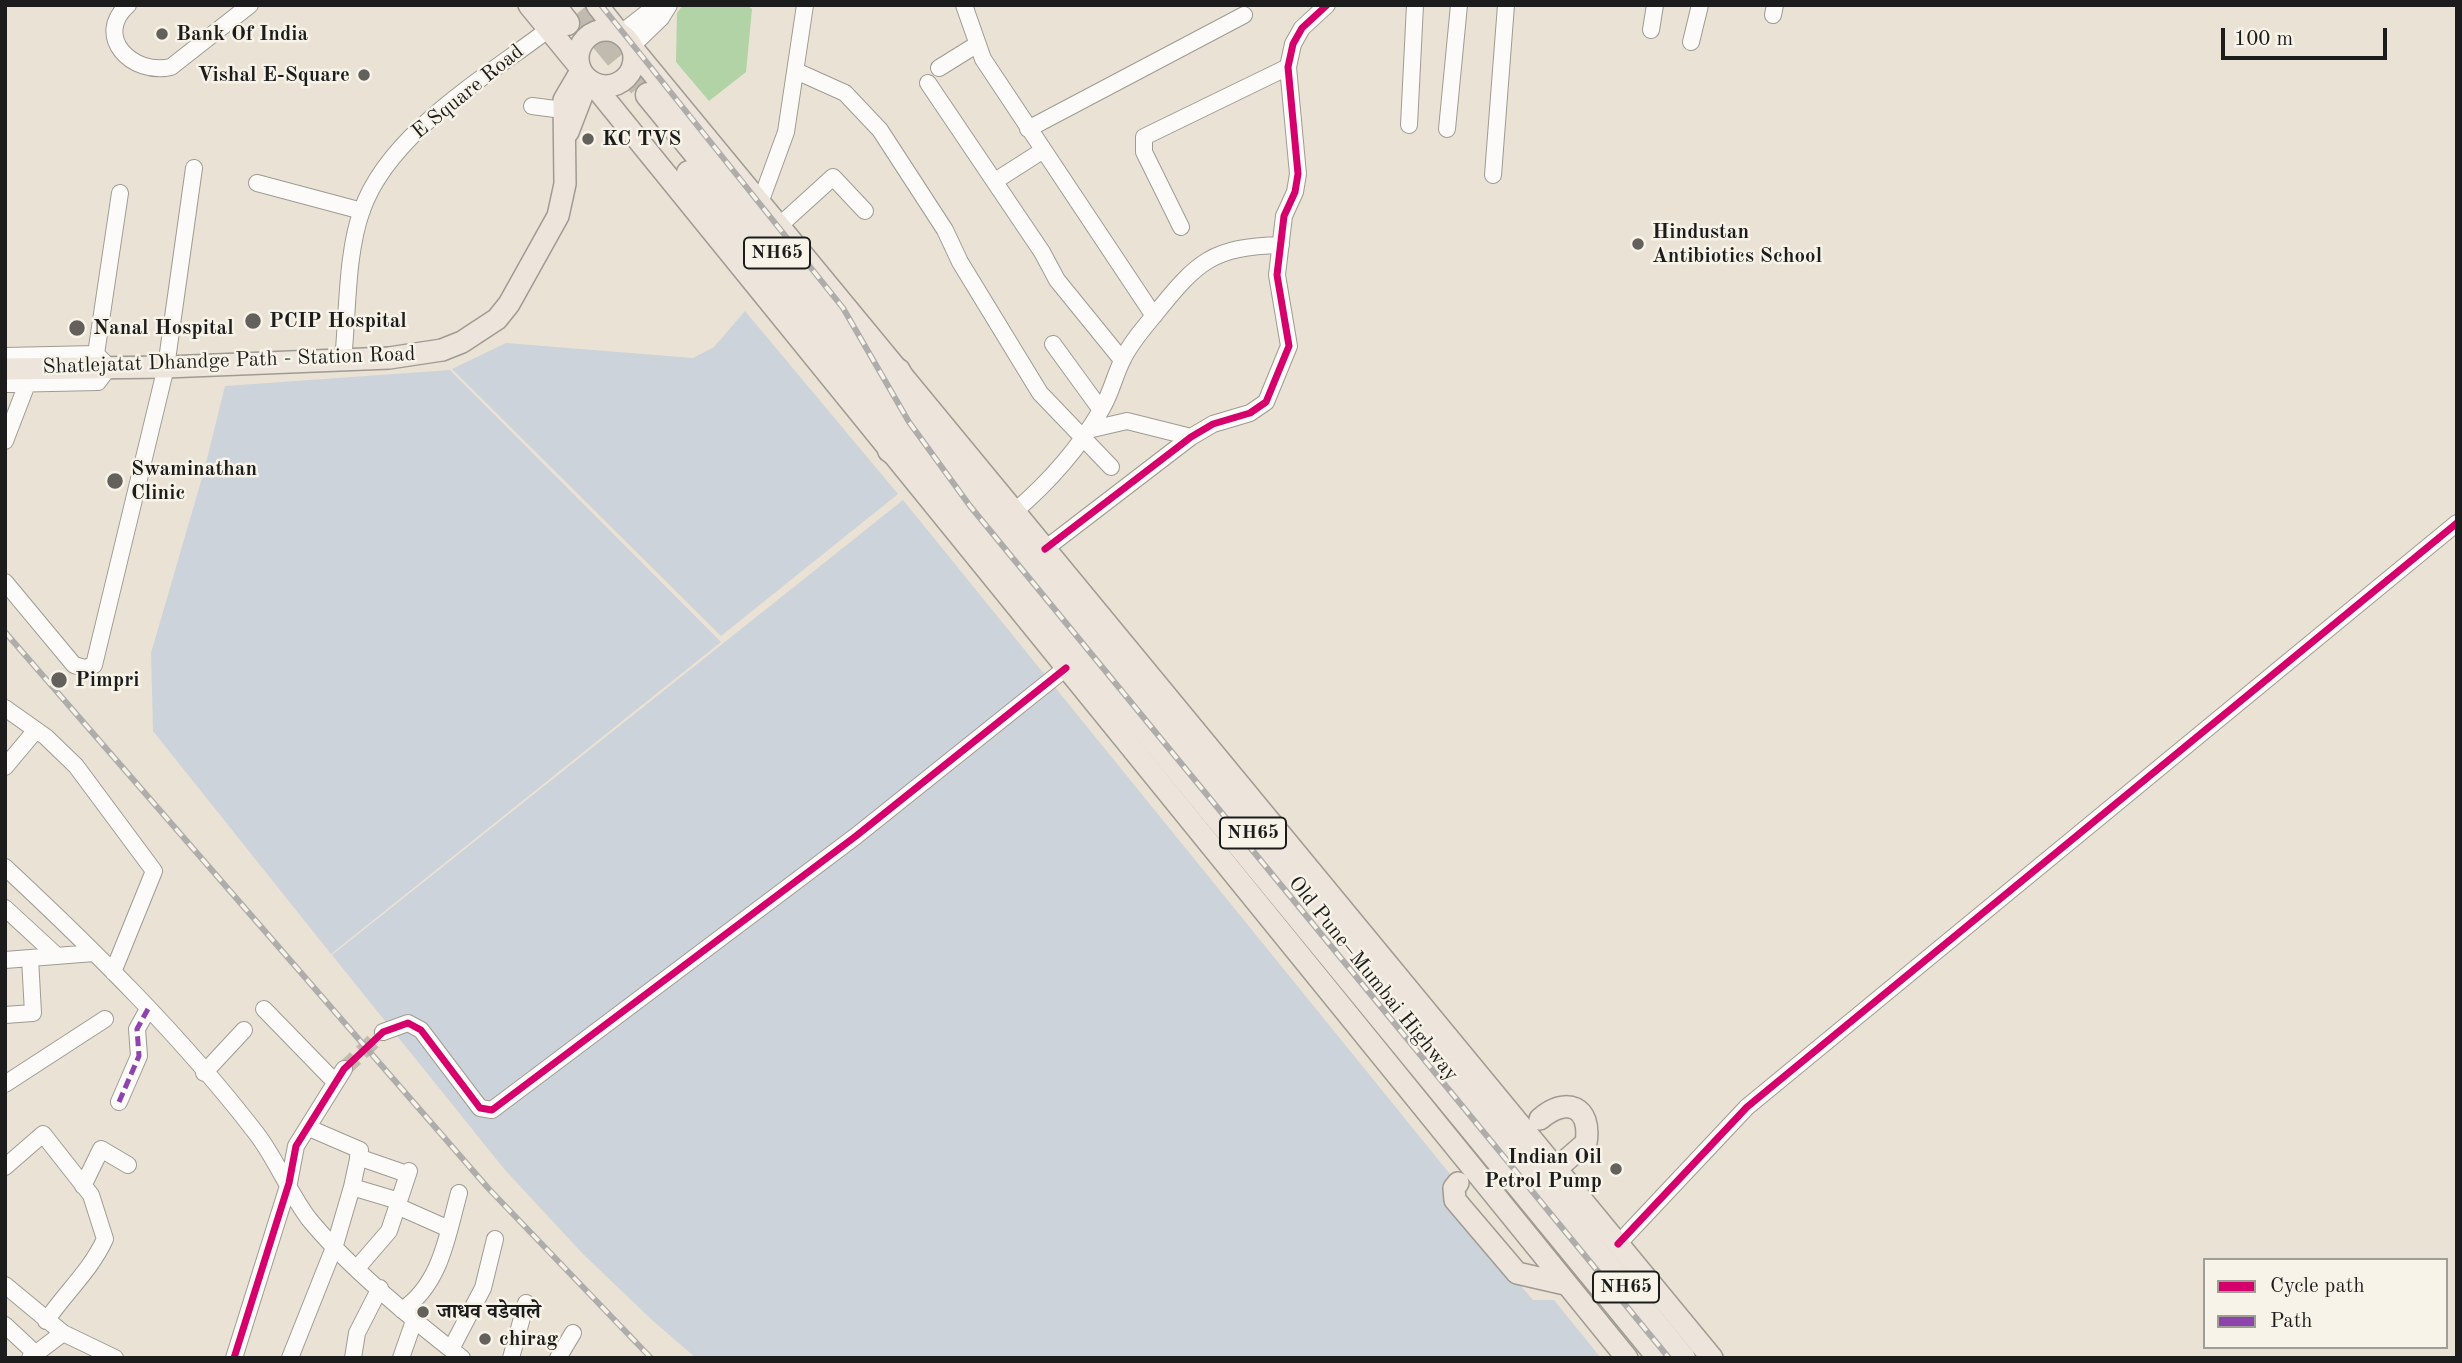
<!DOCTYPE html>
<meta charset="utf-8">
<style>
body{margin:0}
#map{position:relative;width:2462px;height:1363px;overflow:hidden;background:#eae2d4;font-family:"Old Standard TT",serif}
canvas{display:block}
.frame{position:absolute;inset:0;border:7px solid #1c1c1c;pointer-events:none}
.legend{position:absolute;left:2203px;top:1258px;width:245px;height:91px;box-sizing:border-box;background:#f7f3e8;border:2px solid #9f9d96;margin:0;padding:9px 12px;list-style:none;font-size:21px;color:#1c1c1c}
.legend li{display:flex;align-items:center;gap:14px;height:35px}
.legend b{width:35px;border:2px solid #9f9d96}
.scale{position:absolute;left:2221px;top:28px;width:166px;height:32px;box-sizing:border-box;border:4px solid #1c1c1c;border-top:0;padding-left:9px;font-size:21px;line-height:24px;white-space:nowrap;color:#1c1c1c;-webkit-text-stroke:5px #f7f3e8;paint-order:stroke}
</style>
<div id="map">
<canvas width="2462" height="1363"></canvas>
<div class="frame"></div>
<ul class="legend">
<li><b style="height:9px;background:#d6006c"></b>Cycle path</li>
<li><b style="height:9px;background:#8e44ad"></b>Path</li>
</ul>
<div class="scale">100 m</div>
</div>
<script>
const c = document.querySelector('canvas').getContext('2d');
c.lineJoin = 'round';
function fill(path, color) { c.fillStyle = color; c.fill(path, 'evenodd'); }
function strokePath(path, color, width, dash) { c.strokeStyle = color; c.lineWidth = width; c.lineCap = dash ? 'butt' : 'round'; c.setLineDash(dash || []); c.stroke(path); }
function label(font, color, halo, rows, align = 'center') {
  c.font = font + ' "Old Standard TT","Noto Serif Devanagari",serif'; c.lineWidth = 5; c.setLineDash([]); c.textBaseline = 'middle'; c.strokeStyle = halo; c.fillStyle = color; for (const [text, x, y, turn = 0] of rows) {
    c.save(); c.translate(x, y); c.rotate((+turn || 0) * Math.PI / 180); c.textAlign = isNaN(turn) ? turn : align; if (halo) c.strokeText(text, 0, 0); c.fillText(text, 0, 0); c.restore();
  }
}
fill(new Path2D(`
 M745 311 898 494 721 636 452 369 506 343 693 358 714 347Z
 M450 370 721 642 331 954 153 731 151 653 204 471 225 386Z
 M903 500 1454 1179 1448 1201 1533 1300H1554L1601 1358H696L652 1320 583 1254 505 1170 332 955Z`), '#cdd3da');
fill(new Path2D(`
 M683 5H747L752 9 746 72 709 101 676 62 677 13Z`), '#b1d3a5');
strokePath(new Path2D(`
 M344 1069 383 1032`), '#c1baaf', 16, [16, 8]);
strokePath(new Path2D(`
 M579 12 648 95`), '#c1baaf', 24, [24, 12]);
const minor = new Path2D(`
 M128 5C93 36 132 76 171 67L250 5
 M964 5 983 59 1154 316
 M1773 15 1775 5
 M1651 30 1655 5
 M621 33 657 5
 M1691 42 1700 5
 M632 46 661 18 669 5
 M939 68 976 45
 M796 71 845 93 880 130 945 230 960 262 1040 393 1111 467
 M928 83 1042 252 1057 280 1122 360
 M532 106 563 110
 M1409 125 1415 5
 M1028 129 1244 15
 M1447 129 1459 5
 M1493 175 1506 5
 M995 181 1042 151
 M257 183 362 211
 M760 203 786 132 805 5
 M779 226 833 177 865 211
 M1181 227 1144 152V137L1288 67
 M1053 344 1101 410
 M96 354 120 193
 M5 356 96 354 109 367 98 382 5 384
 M343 360C348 313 346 254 362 210 389 133 486 77 549 29
 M1088 430 1127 421 1191 437
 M5 441 27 384
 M1014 512C1048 483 1079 448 1101 410 1111 394 1114 377 1122 361 1130 343 1144 328 1156 313 1198 261 1212 247 1281 245
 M1045 549 1191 437 1213 424 1250 413 1266 402 1289 346 1277 275 1284 216 1295 192 1298 174 1288 67 1293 44 1302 28 1327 5
 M5 582 74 665 85 668 94 665 166 367 194 168
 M5 708 46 737 76 766 154 871 113 972
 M5 767 36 730
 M5 867C94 950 182 1037 256 1133 277 1160 289 1193 309 1219 348 1267 413 1320 462 1358
 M5 908 57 956
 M5 960 94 953
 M264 1009 335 1082
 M5 1015 33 1013 30 958
 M383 1032 408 1023 421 1030 480 1108 492 1110 856 836 1066 668
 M204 1073 244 1030
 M5 1084 105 1019
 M119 1102 139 1056 137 1029 148 1009
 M309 1128 360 1150 352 1187
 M358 1157 407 1174
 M5 1167 43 1134 91 1195 105 1239C91 1270 65 1293 46 1321
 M83 1186 101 1149 128 1165
 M397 1206 449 1229
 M1618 1244 1747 1107 2457 523
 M358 1267 389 1231 409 1171
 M5 1285 63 1333 115 1358
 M402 1310C441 1284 447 1236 459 1193
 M5 1325 35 1353
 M451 1349 483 1288 495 1239
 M30 1358 63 1333
 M234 1358 289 1183 296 1146 344 1069
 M290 1358 335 1245 352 1187 399 1201
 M353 1358 357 1333 380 1288
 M401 1358 414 1321
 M511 1358 526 1303
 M558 1358 573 1333`);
const major = new Path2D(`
 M529 5 579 66
 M597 5 619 33
 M578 58a28 28 0 1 1 56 0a28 28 0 1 1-56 0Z
 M633 49 1712 1358
 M592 83 1627 1358
 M568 132 588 80
 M5 369 166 367 389 358 442 350 462 342 497 319 509 304 558 216 565 184 564 100 581 71
 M1540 1119C1566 1096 1592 1106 1586 1143L1556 1169
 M1458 1183 1454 1188 1455 1200 1517 1273 1565 1284`);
const highway = new Path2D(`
 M553 5 567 23
 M648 95 1683 1358
 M689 173 1660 1358
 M898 371 919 411
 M890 450 923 472`);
strokePath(minor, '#9f9b93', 18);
strokePath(major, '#9f9b93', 24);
strokePath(highway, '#9f9b93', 27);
strokePath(minor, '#fcfbf9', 16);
strokePath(major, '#ede5dc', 21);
strokePath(highway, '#ede5dc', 24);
const rail = new Path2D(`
 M601 5 843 308 909 422 970 506 1669 1358
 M5 632 488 1188 651 1358`);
strokePath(rail, '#aeadab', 6);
strokePath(rail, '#f7f3e8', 3.5, [10]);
strokePath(new Path2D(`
 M119 1102 139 1056 137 1029 148 1009`), '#8e44ad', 5, [10, 5]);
strokePath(new Path2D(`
 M1045 549 1191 437 1213 424 1250 413 1266 402 1289 346 1277 275 1284 216 1295 192 1298 174 1288 67 1293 44 1302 28 1327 5
 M1618 1244 1747 1107 2457 523
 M234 1358 289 1183 296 1146 344 1069 383 1032 408 1023 421 1030 480 1108 492 1110 856 836 1066 668`), '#d6006c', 7);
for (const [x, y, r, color] of [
 [162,34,7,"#64615c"],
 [364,75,7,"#64615c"],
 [588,139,7,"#64615c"],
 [1638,244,7,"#64615c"],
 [253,321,9,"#64615c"],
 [77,328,9,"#64615c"],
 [115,481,9,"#64615c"],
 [59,680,9,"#64615c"],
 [1616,1169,7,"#64615c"],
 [423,1312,7,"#64615c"],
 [485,1339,7,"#64615c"]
]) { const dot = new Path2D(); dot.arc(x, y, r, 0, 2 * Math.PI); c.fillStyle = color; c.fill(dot); strokePath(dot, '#f7f3e8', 2.5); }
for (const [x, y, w] of [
 [777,253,66],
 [1253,833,66],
 [1626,1287,66]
]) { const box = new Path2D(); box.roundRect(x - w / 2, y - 15.5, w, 31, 5); c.fillStyle = '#f7f3e8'; c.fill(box); strokePath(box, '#1c1c1c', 2); }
label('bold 19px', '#1c1c1c', null, [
 ["NH65",777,253],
 ["NH65",1253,833],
 ["NH65",1626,1287]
]);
label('bold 21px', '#1c1c1c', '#f7f3e8', [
 ["Bank Of India",176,34],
 ["Vishal E-Square",350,75,"right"],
 ["KC TVS",602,139],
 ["Hindustan",1652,232],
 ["Antibiotics School",1652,256],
 ["PCIP Hospital",269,321],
 ["Nanal Hospital",93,328],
 ["Swaminathan",131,469],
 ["Clinic",131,493],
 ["Pimpri",75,680],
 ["Indian Oil",1602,1157,"right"],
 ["Petrol Pump",1602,1181,"right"],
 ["जाधव वडेवाले",437,1312],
 ["chirag",499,1339]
], 'left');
label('21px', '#1c1c1c', '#f7f3e8', [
 ["E Square Road",468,92,-39],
 ["Shatlejatat Dhandge Path - Station Road",229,361,-2],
 ["Old Pune–Mumbai Highway",1373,979,51]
]);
</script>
